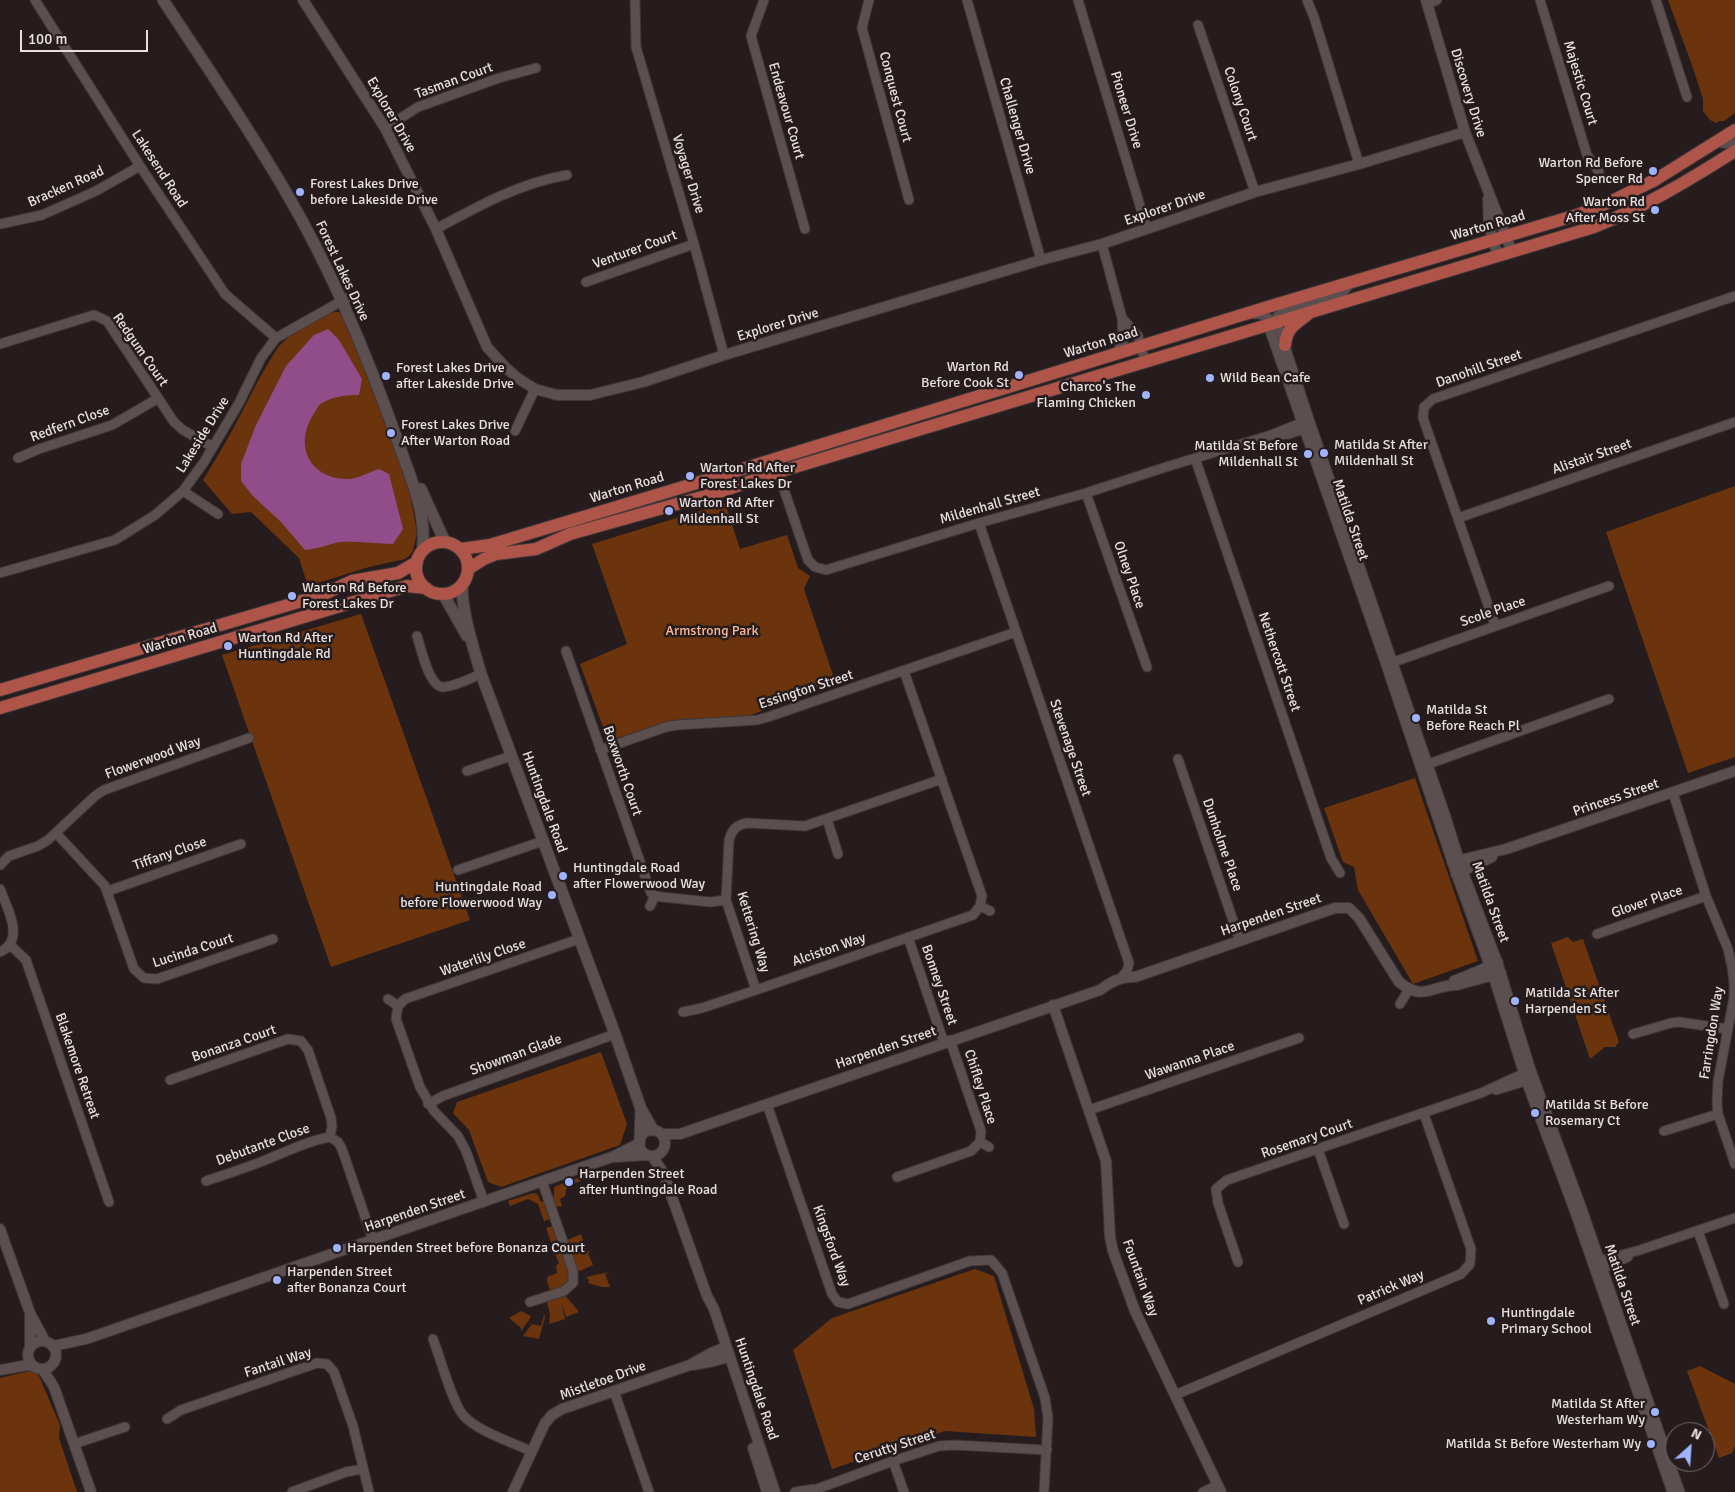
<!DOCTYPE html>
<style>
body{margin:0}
#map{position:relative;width:1735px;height:1492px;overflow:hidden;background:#261c1d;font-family:Signika,sans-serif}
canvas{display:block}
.north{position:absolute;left:1665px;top:1422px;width:50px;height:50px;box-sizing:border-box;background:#261c1d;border:1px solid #736a6b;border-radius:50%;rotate:26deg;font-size:14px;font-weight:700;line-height:20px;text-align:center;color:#e7dfe0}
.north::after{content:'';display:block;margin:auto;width:18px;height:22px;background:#a0b3fd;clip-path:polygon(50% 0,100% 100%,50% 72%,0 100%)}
.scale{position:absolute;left:20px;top:30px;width:128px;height:22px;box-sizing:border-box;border:2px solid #e7dfe0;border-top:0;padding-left:6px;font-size:15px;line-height:18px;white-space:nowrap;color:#e7dfe0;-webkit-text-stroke:4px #261c1d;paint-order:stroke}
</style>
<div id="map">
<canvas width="1735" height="1492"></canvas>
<div class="north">N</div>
<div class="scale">100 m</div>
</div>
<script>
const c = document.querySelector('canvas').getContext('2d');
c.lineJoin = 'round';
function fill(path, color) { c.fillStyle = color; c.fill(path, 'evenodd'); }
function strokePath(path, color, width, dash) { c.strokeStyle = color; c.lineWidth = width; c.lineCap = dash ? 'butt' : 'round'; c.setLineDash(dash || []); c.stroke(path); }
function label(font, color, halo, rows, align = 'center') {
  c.font = font + ' Signika,sans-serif'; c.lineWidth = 5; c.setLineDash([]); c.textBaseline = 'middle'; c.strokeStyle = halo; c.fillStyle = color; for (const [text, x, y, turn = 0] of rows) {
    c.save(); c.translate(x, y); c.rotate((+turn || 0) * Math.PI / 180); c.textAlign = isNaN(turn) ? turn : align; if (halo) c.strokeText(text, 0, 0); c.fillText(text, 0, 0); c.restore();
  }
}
fill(new Path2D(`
 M1668 0H1735V113L1724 121H1719L1716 123 1710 120 1703 111V99L1693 68Z
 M332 312H339L344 316 385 419 410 494 417 532 413 551 409 556 405 559 369 567 308 586 299 558 251 512 232 514 203 480C212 465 221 451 229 436 245 408 258 378 275 352 285 335 314 320 332 312Z
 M1735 486V757L1688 773 1606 532Z
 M725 503 740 549 787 535 798 568 810 576 804 589 836 684 748 716 675 720 608 741 580 664 627 644 592 544Z
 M361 614 470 920 331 967 222 655Z
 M1415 778 1478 961 1413 984 1358 890 1354 867 1343 862 1324 808Z
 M1568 937 1573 942 1583 939 1619 1042 1615 1047H1605L1590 1059 1551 943Z
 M601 1052 627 1124 620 1145 501 1187 488 1182 469 1130 453 1113 457 1102Z
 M580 1177 581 1181 567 1186 565 1196 560 1199 562 1206 556 1207 552 1197 554 1196V1188L556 1186Z
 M535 1193 538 1195 541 1202 544 1201 550 1219 544 1221 538 1204 528 1199 510 1206 508 1201 530 1194Z
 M553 1226 569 1273V1279L562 1287 551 1291 548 1285 547 1277 557 1273 556 1265 559 1264 546 1228Z
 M581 1234 587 1252 591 1251 588 1253 593 1265 580 1271 577 1270 567 1240Z
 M975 1269 994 1276 1034 1409 1036 1437 945 1431 832 1469 793 1350 832 1318Z
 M609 1272 605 1274 610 1287H602L588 1283 589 1280 586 1277Z
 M565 1295 579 1312 566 1317 561 1303 565 1319 549 1324 550 1315 547 1302Z
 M543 1310 545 1317 539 1339 523 1336 532 1324 541 1326 544 1315Z
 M521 1311 531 1316 529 1320 521 1331V1328L509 1318Z
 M1700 1366 1735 1384V1446L1732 1453 1719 1458 1687 1371Z
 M30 1371H34L39 1376 60 1425 59 1438 77 1492H0V1378Z`), '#6b340d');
fill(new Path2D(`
 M328 329 339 340 362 379 359 395C346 395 334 396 322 403 318 405 316 411 313 415 294 445 309 478 346 479 356 480 369 472 379 469L389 474 403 529 393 544C375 544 358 541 340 542 328 544 319 549 305 550L281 522 253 496 241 481V464L256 425 286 366 314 335Z`), '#914d89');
const minor = new Path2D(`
 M35 0 140 166 225 294 276 338
 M635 0 636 47 694 244 724 355
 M764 0 751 36 805 229
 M869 0 862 28 909 200
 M967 0 1041 260
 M1078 0 1147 229
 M1307 0 1314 17 1359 164
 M1540 0 1587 155 1599 172
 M1656 0 1687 97
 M1428 4 1437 0
 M1198 25 1255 192
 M385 128 418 107 499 78 536 68
 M0 224 42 215 96 191 140 166
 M436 229C478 206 520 183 567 175
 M1102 244 1122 318 1123 341 1116 354
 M586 282 694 244
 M1350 283 1343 292 1284 311C1276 316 1273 322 1270 331L1386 665 1456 874 1493 976 1526 1081 1573 1207 1672 1492
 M1250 314H1260L1268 318 1280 331 1309 419 1445 814 1463 871 1498 963 1531 1070 1581 1206 1680 1492
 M1122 318 1138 336 1145 361
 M0 344 94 315 107 321 174 422 183 430 213 447
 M515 431 535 389
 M1274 435 1289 434 1309 427
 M18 458 39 449 112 425 157 399
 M1195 458 1331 858 1340 873
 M778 472 808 560 815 567 826 570 979 523 1086 493 1166 467 1271 435 1306 421
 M183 491 218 514
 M1086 493 1147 667
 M1458 518 1735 422
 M979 523 1129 963 1127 971 1120 979
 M0 573 115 540 155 515 183 491 204 462 239 403 261 358 276 338 347 298
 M1495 625 1423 418 1424 407 1433 399 1735 296
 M417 636C421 648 429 687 443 687 453 687 472 678 481 674
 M566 651 651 893 655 896 662 897 710 902 726 900
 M1388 664 1609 586
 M600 750 666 727 677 725 757 720 768 717 1016 632
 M1178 759 1240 941
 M1423 766 1609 699
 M467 771 511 756
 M1673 793 1706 896 1728 949 1732 967 1734 983V997L1718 1081 1717 1104 1718 1114 1735 1164
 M827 819 838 854
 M56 833 105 886 134 969 144 978 157 979 273 939
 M0 865 9 856 38 846 48 840 95 796 104 790 249 738
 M458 870 543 841
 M0 889C7 908 26 940 0 952
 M108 891 241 844
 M650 906 655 896
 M980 906 990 911
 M1597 934 1706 896
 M908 937 944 1043
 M10 945 26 960 109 1202
 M756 990 726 900 729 840C732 830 736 825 747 823L805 826 942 779
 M388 999 398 1006
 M1400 1004 1409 989
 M683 1012 702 1008 756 990 973 915 980 906 982 896 904 671
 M1633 1034 1671 1023 1679 1022 1728 1029
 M170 1080 288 1039 301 1041 308 1050 331 1118 332 1126 330 1137 338 1142 342 1149 373 1240
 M1496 1090 1532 1079
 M428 1104 443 1096 615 1034
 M767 1104 832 1294 838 1302 848 1304 970 1261 991 1260 1002 1273 1045 1398 1048 1418 1044 1492
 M1089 1110 1299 1038
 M1664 1131 1718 1114
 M980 1142 989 1147
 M1318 1149 1344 1224
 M897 1177 971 1151 980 1142 981 1131 950 1040
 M206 1181C229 1173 253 1166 275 1156 293 1149 310 1140 330 1137
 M484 1202 466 1151 458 1136 434 1111 420 1087 396 1019 398 1006 405 999 579 939
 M1698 1231 1724 1304
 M1238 1262 1218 1203 1216 1189 1227 1180 1481 1093 1529 1071
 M1595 1262 1640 1250 1735 1218
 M1597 1271 1628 1257
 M530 1302 564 1291 573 1283V1271L542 1181
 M433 1339C440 1357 452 1402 463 1415 475 1430 513 1443 531 1451
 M614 1391 649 1492
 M1175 1395 1461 1274 1470 1264 1471 1249 1424 1114
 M167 1419 181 1410 317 1363 327 1364 334 1372 353 1426 369 1492
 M74 1444 125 1427
 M893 1461 904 1492
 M292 1492 346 1472 363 1469
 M795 1492 814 1489
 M809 1492 893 1461 939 1446 954 1445 1047 1450
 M1203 1492 1218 1485`);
const tertiary = new Path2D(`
 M303 0 385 128 436 229 487 347 506 368 519 379 535 389 557 395H590L643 382 724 355 1041 260 1102 244 1255 192 1359 164 1465 132
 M1426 0 1465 132 1512 252
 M1718 142 1735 144
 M1488 199 1489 227 1498 256
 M1452 862 1506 849 1735 771
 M1456 874 1492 857
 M1454 981 1498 963
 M1053 1005 1106 1161 1110 1237 1113 1251 1135 1311 1221 1492
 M639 1143a13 13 0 1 1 26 0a13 13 0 1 1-26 0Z
 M662 1134H680L1100 990C1110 982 1122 976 1135 977L1335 908H1349L1359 918 1399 982C1424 1002 1431 985 1457 985L1501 973
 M652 1156 663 1172 707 1296 714 1309 775 1492
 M615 1157 648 1155
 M0 1229 30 1313 45 1341
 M30 1316V1348
 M28 1355a14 14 0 1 1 28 0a14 14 0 1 1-28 0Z
 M53 1346 86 1339 612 1157 640 1143
 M693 1365 714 1361 729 1357
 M0 1370 28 1365 33 1366
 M43 1370 54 1387 91 1492
 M753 1448 767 1492
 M513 1492 545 1423 552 1415 562 1409 690 1365 711 1353 726 1347`);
const secondary = new Path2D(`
 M163 0C205 64 249 128 287 194 331 269 369 360 398 442 410 477 428 514 422 552
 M421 489 445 542
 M462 585C462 614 473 646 481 674L615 1034 641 1109 653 1130
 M443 594 467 636
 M640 1139 641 1111`);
const primary = new Path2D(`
 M1285 345C1287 328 1294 325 1307 315
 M416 568a26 26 0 1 1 52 0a26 26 0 1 1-52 0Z
 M461 549 490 545 710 479 1271 306 1577 215 1610 202 1655 180 1735 130
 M468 569 484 559 496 554 536 549 570 534 716 493 778 472 1594 227C1646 206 1688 181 1735 151
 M0 690 322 595 352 581 398 573 417 562
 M0 708 407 586 426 588`);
strokePath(minor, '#3f3737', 11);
strokePath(tertiary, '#3f3737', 12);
strokePath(secondary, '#3f3737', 13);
strokePath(primary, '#3f3737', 14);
strokePath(minor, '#5b4f50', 9);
strokePath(tertiary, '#5b4f50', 10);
strokePath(secondary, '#5b4f50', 11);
strokePath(primary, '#ae5449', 12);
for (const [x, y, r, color] of [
 [1653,171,5,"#a0b3fd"],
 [300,192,5,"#a0b3fd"],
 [1655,210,5,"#a0b3fd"],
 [1019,375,5,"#a0b3fd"],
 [386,376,5,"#a0b3fd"],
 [1210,378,5,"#a0b3fd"],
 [1146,395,5,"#a0b3fd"],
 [391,433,5,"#a0b3fd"],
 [1324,453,5,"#a0b3fd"],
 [1308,454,5,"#a0b3fd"],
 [690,476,5,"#a0b3fd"],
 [669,511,5,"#a0b3fd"],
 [292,596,5,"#a0b3fd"],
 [228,646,5,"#a0b3fd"],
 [1416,718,5,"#a0b3fd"],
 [563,876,5,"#a0b3fd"],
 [552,895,5,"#a0b3fd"],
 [1515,1001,5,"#a0b3fd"],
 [1535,1113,5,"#a0b3fd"],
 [569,1182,5,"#a0b3fd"],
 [337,1248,5,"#a0b3fd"],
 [277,1280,5,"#a0b3fd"],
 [1491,1321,5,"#a0b3fd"],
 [1655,1412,5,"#a0b3fd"],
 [1651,1444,5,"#a0b3fd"]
]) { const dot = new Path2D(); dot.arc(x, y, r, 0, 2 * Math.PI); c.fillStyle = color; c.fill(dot); strokePath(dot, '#261c1d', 2); }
label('14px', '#e7dfe0', '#261c1d', [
 ["Tasman Court",454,81,-20],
 ["Majestic Court",1580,83,73],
 ["Discovery Drive",1468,93,73],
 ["Conquest Court",895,97,75],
 ["Colony Court",1240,104,71],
 ["Pioneer Drive",1126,110,73],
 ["Endeavour Court",786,111,74],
 ["Explorer Drive",391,115,60],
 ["Challenger Drive",1017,126,74],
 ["Lakesend Road",159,169,57],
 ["Voyager Drive",688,174,73],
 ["Bracken Road",66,187,-24],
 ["Explorer Drive",1165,208,-19],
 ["Warton Road",1488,226,-16],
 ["Venturer Court",635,250,-20],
 ["Forest Lakes Drive",342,271,65],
 ["Explorer Drive",778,325,-17],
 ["Warton Road",1101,343,-17],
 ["Redgum Court",140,350,55],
 ["Danohill Street",1479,369,-19],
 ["Redfern Close",70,424,-20],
 ["Lakeside Drive",203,435,-58],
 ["Alistair Street",1592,457,-19],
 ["Warton Road",627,488,-17],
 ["Mildenhall Street",990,506,-16],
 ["Matilda Street",1350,520,71],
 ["Olney Place",1129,575,71],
 ["Scole Place",1493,612,-19],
 ["Warton Road",180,639,-17],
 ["Nethercott Street",1279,662,71],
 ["Essington Street",806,690,-18],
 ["Stevenage Street",1070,748,71],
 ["Flowerwood Way",153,758,-20],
 ["Boxworth Court",622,771,71],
 ["Princess Street",1616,798,-19],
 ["Huntingdale Road",544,802,70],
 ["Dunholme Place",1222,845,71],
 ["Tiffany Close",170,854,-19],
 ["Matilda Street",1490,902,70],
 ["Glover Place",1647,902,-19],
 ["Harpenden Street",1271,915,-19],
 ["Kettering Way",753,932,73],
 ["Alciston Way",829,950,-19],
 ["Lucinda Court",193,951,-18],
 ["Waterlily Close",483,958,-19],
 ["Bonney Street",939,985,71],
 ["Farringdon Way",1712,1033,-81],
 ["Bonanza Court",234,1044,-19],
 ["Harpenden Street",886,1048,-19],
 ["Showman Glade",516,1055,-20],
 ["Wawanna Place",1190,1061,-19],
 ["Blakemore Retreat",77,1066,71],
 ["Chifley Place",980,1087,72],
 ["Rosemary Court",1307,1139,-19],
 ["Debutante Close",263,1145,-20],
 ["Harpenden Street",415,1211,-19],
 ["Kingsford Way",831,1246,70],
 ["Fountain Way",1140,1278,70],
 ["Matilda Street",1622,1285,71],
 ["Patrick Way",1391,1288,-23],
 ["Fantail Way",278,1363,-18],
 ["Mistletoe Drive",603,1381,-20],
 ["Huntingdale Road",756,1389,71],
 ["Cerutty Street",895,1447,-18]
]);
label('14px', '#e7dfe0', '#261c1d', [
 ["Warton Rd Before",1643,163,"right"],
 ["Spencer Rd",1643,179,"right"],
 ["Forest Lakes Drive",310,184],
 ["before Lakeside Drive",310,200],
 ["Warton Rd",1645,202,"right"],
 ["After Moss St",1645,218,"right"],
 ["Warton Rd",1009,367,"right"],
 ["Before Cook St",1009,383,"right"],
 ["Forest Lakes Drive",396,368],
 ["after Lakeside Drive",396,384],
 ["Wild Bean Cafe",1220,378],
 ["Charco's The",1136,387,"right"],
 ["Flaming Chicken",1136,403,"right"],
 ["Forest Lakes Drive",401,425],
 ["After Warton Road",401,441],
 ["Matilda St After",1334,445],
 ["Mildenhall St",1334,461],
 ["Matilda St Before",1298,446,"right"],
 ["Mildenhall St",1298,462,"right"],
 ["Warton Rd After",700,468],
 ["Forest Lakes Dr",700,484],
 ["Warton Rd After",679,503],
 ["Mildenhall St",679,519],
 ["Warton Rd Before",302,588],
 ["Forest Lakes Dr",302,604],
 ["Warton Rd After",238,638],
 ["Huntingdale Rd",238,654],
 ["Matilda St",1426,710],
 ["Before Reach Pl",1426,726],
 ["Huntingdale Road",573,868],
 ["after Flowerwood Way",573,884],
 ["Huntingdale Road",542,887,"right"],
 ["before Flowerwood Way",542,903,"right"],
 ["Matilda St After",1525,993],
 ["Harpenden St",1525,1009],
 ["Matilda St Before",1545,1105],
 ["Rosemary Ct",1545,1121],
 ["Harpenden Street",579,1174],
 ["after Huntingdale Road",579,1190],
 ["Harpenden Street before Bonanza Court",347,1248],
 ["Harpenden Street",287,1272],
 ["after Bonanza Court",287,1288],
 ["Huntingdale",1501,1313],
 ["Primary School",1501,1329],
 ["Matilda St After",1645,1404,"right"],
 ["Westerham Wy",1645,1420,"right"],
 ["Matilda St Before Westerham Wy",1641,1444,"right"]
], 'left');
label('14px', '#f9b893', '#261c1d', [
 ["Armstrong Park",712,631]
]);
</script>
